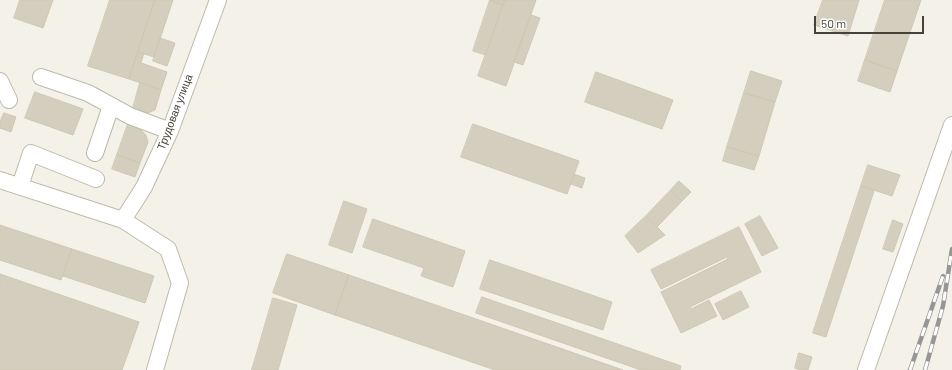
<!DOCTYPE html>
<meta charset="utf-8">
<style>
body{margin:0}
#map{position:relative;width:952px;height:370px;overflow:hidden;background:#f3f1e8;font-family:Barlow,sans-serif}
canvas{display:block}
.scale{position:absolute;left:814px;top:16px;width:110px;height:18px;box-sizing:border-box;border:2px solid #464237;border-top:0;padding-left:5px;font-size:12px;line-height:14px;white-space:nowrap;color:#464237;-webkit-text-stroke:3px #fff;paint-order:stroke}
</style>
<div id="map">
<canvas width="952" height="370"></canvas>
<div class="scale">50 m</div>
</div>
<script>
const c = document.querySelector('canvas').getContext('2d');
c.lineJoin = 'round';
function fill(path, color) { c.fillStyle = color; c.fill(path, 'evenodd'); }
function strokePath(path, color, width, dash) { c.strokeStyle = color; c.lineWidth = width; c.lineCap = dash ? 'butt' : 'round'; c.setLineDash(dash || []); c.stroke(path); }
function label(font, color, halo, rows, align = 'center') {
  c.font = font + ' Barlow,sans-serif'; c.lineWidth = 4; c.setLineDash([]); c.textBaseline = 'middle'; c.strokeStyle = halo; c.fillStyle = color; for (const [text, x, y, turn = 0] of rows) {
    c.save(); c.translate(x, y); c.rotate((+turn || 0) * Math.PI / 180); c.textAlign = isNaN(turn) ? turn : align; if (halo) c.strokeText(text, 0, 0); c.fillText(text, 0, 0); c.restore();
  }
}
const building = new Path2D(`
 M20 0H53L43 28 14 18Z
 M110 0H155L129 79 88 66Z
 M155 0H173L154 57 138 52Z
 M490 0 503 5 486 55 473 51Z
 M490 0H505L503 5Z
 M505 0H536L506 86 478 76Z
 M823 0H859L848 36 814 25Z
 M885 0H921L897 71 865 60Z
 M531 15 540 18 523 65 514 62Z
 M160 38 175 43 167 66 153 61Z
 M138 52 144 53 141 63 167 72 161 90 129 79Z
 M865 60 897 71 890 92 858 81Z
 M751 71 782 81 775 102 744 93Z
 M596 72 673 100 662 129 585 102Z
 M140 83 161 90 155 110 148 113 133 108Z
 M35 92 83 109 73 135 25 118Z
 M744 93 775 102 759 156 727 147Z
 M4 113 16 117 11 132 0 128V122Z
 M128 124 140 129 146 135 148 142 140 163 117 155Z
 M473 124 579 161 567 194 461 157Z
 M727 147 759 156 754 170 723 161Z
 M117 155 140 163 135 177 112 169Z
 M868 165 900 175 892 196 861 186Z
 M574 174 585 178 582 188 571 184Z
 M679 181 691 192 682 201 671 190Z
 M861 186 874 191 826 337 813 333Z
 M671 190 682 201 657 227 646 216Z
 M344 201 367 209 352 253 329 245Z
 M646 216 665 235 638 253 625 236Z
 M760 216 778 248 762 256 745 224Z
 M373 219 465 251 453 287 421 276 424 268 363 247Z
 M893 220 903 224 893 252 883 249Z
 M0 225 72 249 61 280 0 260Z
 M739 227 761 272 690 307 691 309 709 300 717 316 681 333 661 292 728 259 727 257 661 289 651 270Z
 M72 249 154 276 145 303 63 276Z
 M287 254 349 275 335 315 273 293Z
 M490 260 612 302 603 330 480 289Z
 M0 274 139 322 122 370H0Z
 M349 275 623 370H495L335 315Z
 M741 291 749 307 723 320 715 304Z
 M482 297 681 366 680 370H641L476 313Z
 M273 298 297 305 278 370H252Z
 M799 353 812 357 808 370H801L795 368Z`);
fill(building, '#d4cebe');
strokePath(building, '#cec7b2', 1);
const minor = new Path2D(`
 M41 77 88 93 130 116 170 131
 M0 81 9 100
 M95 153 111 106
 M0 180 123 220 168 249 180 283 155 370
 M20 186 31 153 96 179
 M123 220 144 187 170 131 218 0
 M866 370 952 125`);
strokePath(minor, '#bebaab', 18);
strokePath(minor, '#fff', 16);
const rail = new Path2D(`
 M910 370 943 276
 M925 370 943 306 952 249`);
strokePath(rail, '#969696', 4.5);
strokePath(rail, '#fff', 3, [9]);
label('11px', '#464237', '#fff', [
 ["Трудовая улица",175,112,-69]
]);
</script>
